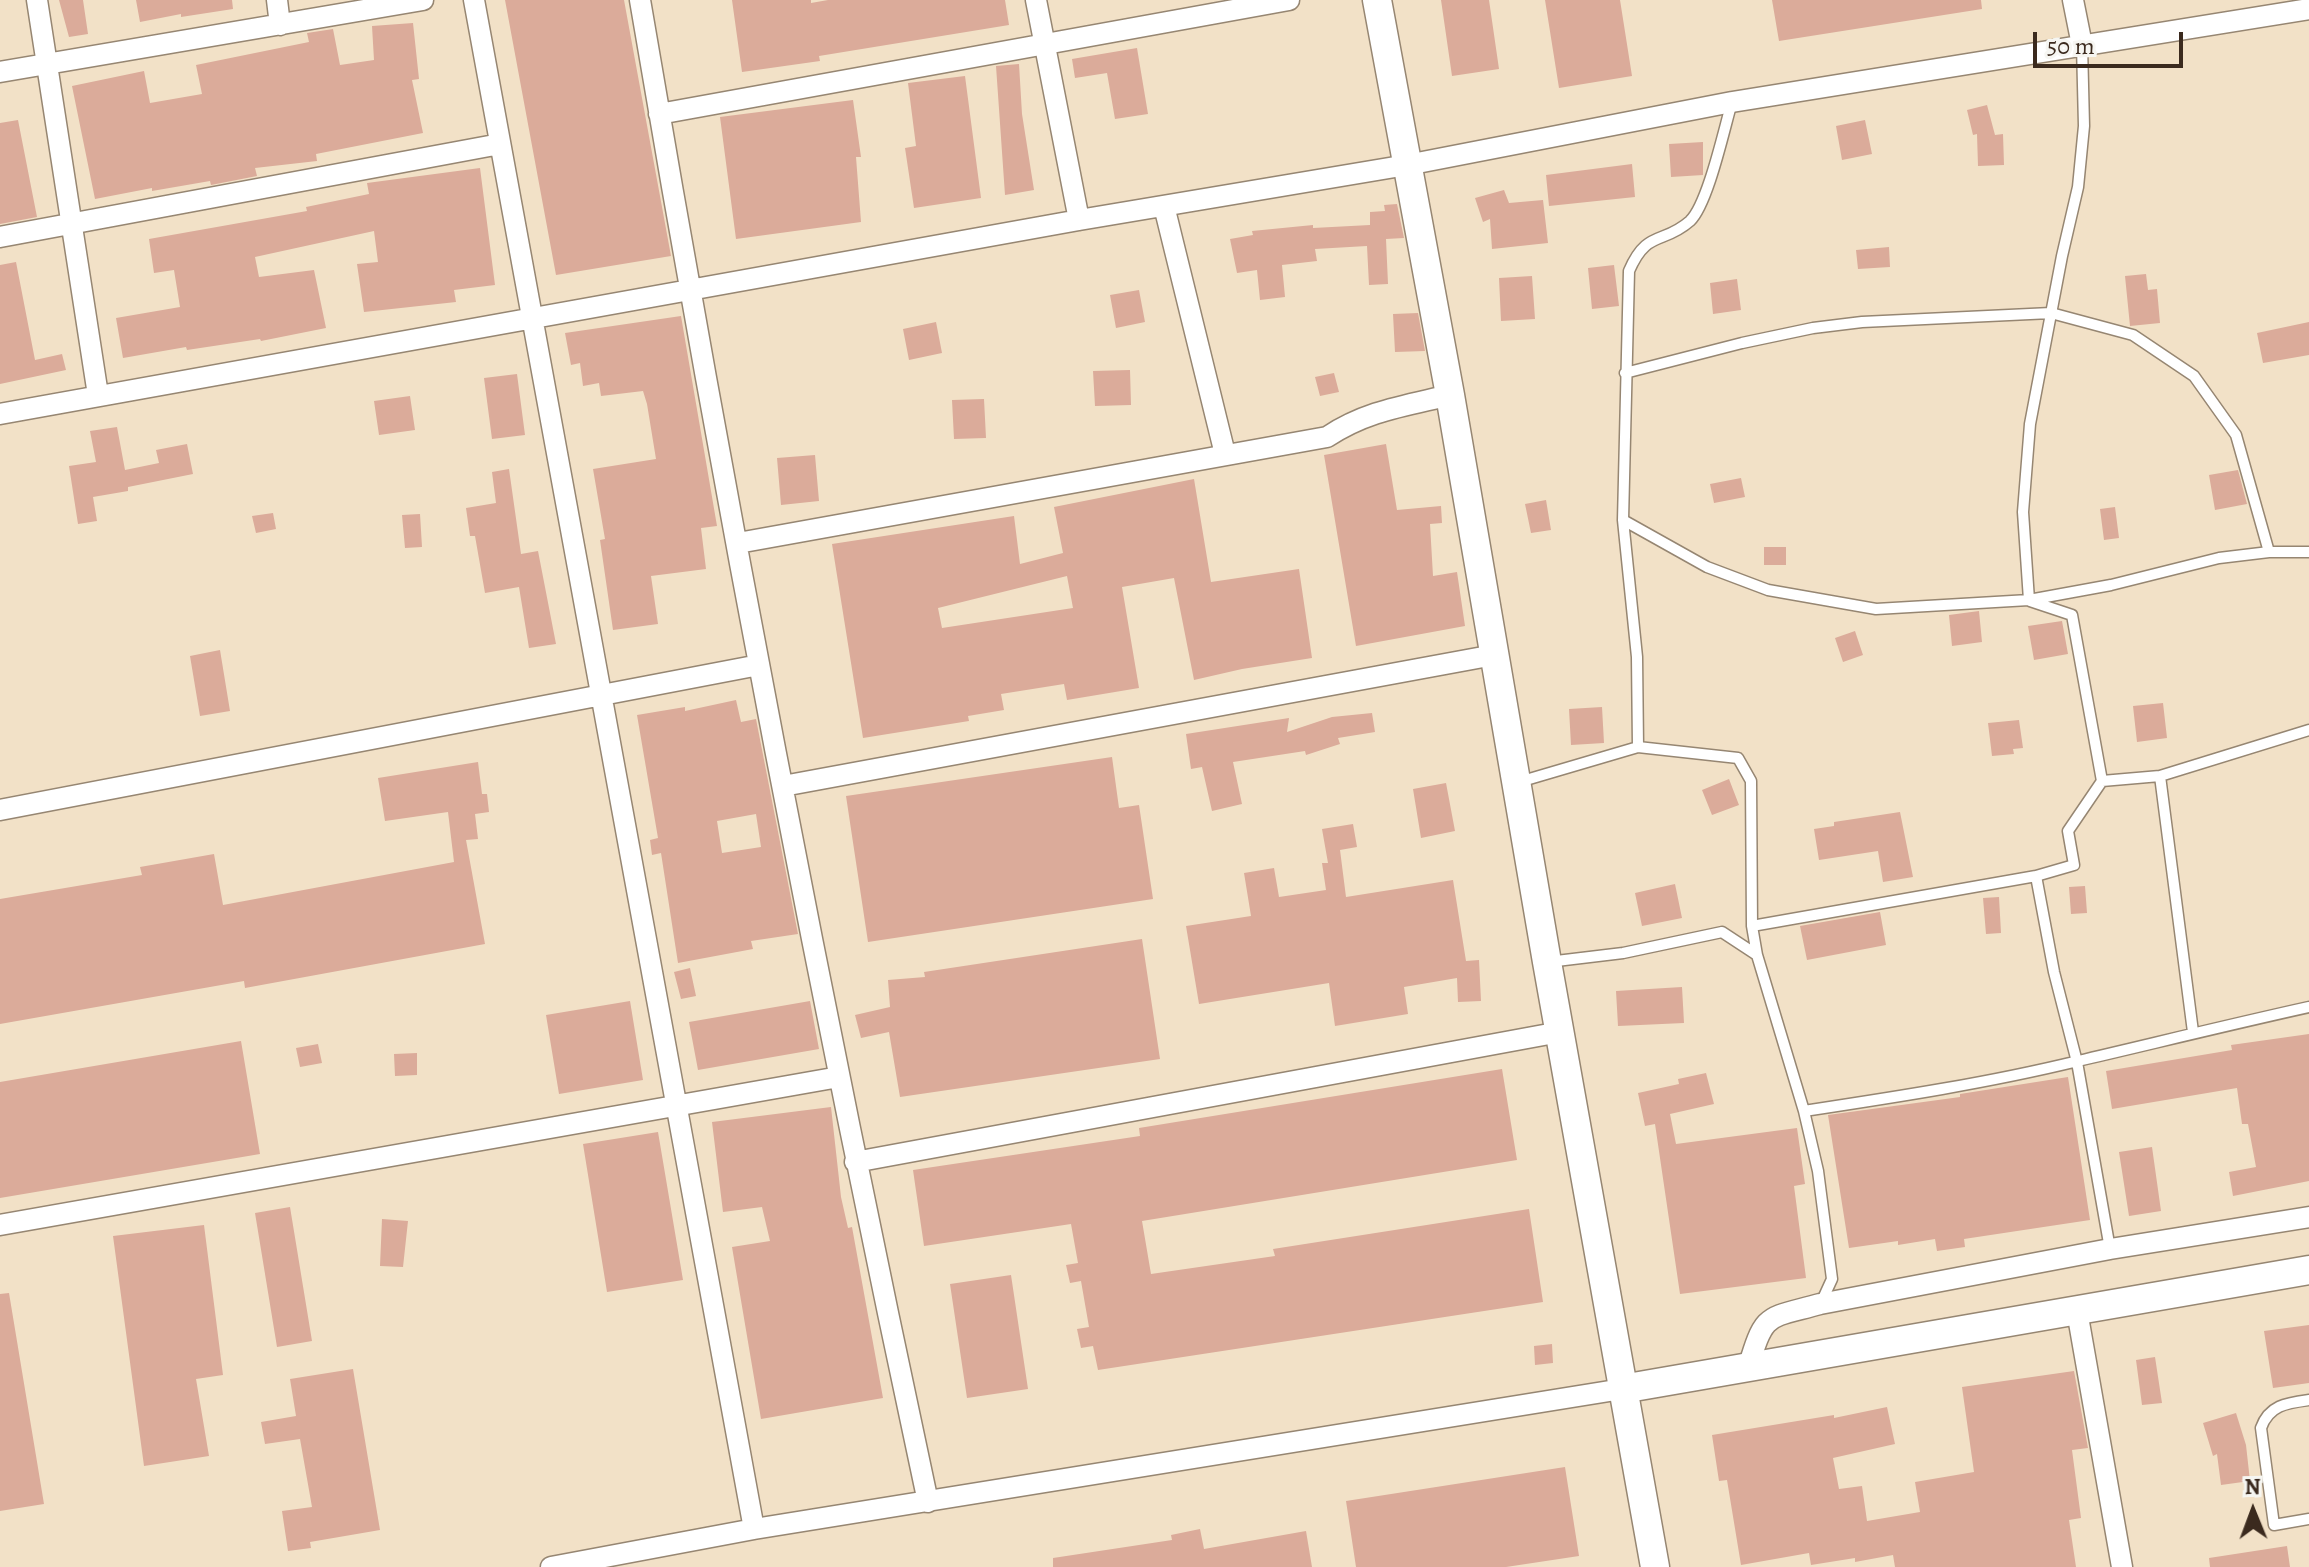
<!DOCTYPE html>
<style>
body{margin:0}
#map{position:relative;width:2309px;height:1567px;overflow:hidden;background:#f2e1c7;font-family:Alegreya,serif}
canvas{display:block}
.north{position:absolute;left:2213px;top:1471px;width:80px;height:80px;-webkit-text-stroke:6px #f6f6f2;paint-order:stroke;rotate:359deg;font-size:22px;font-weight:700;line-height:32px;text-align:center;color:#3b2a1e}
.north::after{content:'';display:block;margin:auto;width:28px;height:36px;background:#3b2a1e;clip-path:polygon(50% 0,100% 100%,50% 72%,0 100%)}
.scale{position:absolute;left:2033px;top:32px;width:150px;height:36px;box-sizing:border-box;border:4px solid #3b2a1e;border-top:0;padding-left:10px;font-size:24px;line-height:28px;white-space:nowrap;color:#3b2a1e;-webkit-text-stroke:6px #f6f6f2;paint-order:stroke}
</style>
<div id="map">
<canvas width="2309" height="1567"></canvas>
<div class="north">N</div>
<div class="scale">50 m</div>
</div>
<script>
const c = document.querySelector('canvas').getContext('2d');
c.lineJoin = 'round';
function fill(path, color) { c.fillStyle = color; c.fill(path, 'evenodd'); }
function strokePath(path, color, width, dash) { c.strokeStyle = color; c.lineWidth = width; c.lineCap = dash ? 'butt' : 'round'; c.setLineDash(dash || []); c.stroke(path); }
fill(new Path2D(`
 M59 0H83L88 34 69 37Z
 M136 0H232L233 9 181 17V14L140 22Z
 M505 0H624L671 256 556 275Z
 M732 0H811V3L828 0H1005L1009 25 819 56 820 61 742 72Z
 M1441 0H1489L1499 69 1452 76Z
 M1545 0H1620L1632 76 1559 88Z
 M1772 0H1981L1982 9 1779 41Z
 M413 23 419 79 412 80 423 133 316 154 317 161 255 168 257 176 211 185 210 181 152 191V188L95 199 72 86 144 71 150 103 202 94 196 65 309 42 307 33 333 29 340 65 374 60 372 26Z
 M1137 48 1148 114 1115 119 1107 73 1075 78 1072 59Z
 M1019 64 1022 114 1034 190 1005 195 996 66Z
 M965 76 981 198 914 208 905 148 916 146 908 83Z
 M853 100 861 157H856L861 222 736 239 720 117Z
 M1987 105 1995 135 2003 134 2004 165 1978 166 1977 134 1973 135 1967 110Z
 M18 120 37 217 0 224V123Z
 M1865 120 1872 154 1842 160 1836 126Z
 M1703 142V175L1671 177 1669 144Z
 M1632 164 1635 197 1549 206 1546 175Z
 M480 168 495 285 454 290 456 302 364 312 357 264 378 262 374 231 255 257 259 277 314 270 326 328 261 341 260 339 187 350 186 347 123 358 116 318 180 307 174 270 154 273 149 239 307 211 306 207 369 194 367 183Z
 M1504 190 1509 203 1543 200 1548 243 1492 249 1490 219 1483 222 1475 198Z
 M1397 204 1404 238 1386 239 1388 284 1369 285 1367 246 1315 249 1317 261 1282 265 1285 297 1260 300 1257 270 1237 273 1230 239 1253 235 1252 231 1313 225V228L1370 225V212L1385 211 1384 205Z
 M1889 247 1890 267 1858 269 1856 250Z
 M16 262 35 360 62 354 66 370 0 384V265Z
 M1614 265 1619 306 1592 309 1588 268Z
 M2146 274 2148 290 2157 289 2160 323 2130 326 2125 276Z
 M1532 276 1535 319 1501 321 1499 278Z
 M1737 279 1741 310 1713 314 1710 283Z
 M1139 290 1145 322 1116 328 1110 295Z
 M1418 313 1425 351 1395 352 1393 314Z
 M681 316 717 526 701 528 706 569 651 576 658 624 613 630 600 540 605 539 593 469 656 459 647 404 643 391 601 396 599 383 583 386 580 363 571 365 565 333Z
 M936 322 942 353 909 360 903 329Z
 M2309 322V355L2263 363 2257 333Z
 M1130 370 1131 405 1095 406 1093 371Z
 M1334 373 1339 392 1320 396 1315 377Z
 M517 374 525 435 492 439 484 378Z
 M410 396 415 430 379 435 374 401Z
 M984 399 986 438 954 439 952 400Z
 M117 427 125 470 159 463 156 450 187 444 193 474 128 487V491L93 497 97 521 78 524 69 466 96 462 90 431Z
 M1386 444 1397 510 1441 506 1442 523 1430 524 1433 576 1457 572 1465 626 1356 646 1324 455Z
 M815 455 819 501 781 505 777 458Z
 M509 469 521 554 538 551 556 644 529 648 519 587 485 593 475 536H470L466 508 496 503 492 472Z
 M2238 470 2247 504 2215 510 2209 475Z
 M1741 478 1745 497 1714 503 1710 484Z
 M1194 479 1211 582 1299 569 1312 658 1242 669 1194 680 1174 578 1122 587 1139 688 1067 700 1064 684 1001 694 1004 710 968 716 969 721 863 738 832 544 1014 516 1020 564 1063 553 1054 507ZM1067 576 1073 608 942 628 938 608Z
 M1546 500 1551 530 1531 533 1525 504Z
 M2115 507 2119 538 2104 540 2100 509Z
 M273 513 276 529 256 533 252 516Z
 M420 514 422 547 405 548 402 515Z
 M1764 547H1786V565H1764Z
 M1979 611 1982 642 1952 646 1949 615Z
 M2062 621 2068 654 2034 660 2028 626Z
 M1855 631 1863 655 1843 662 1835 638Z
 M220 650 230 711 200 716 190 656Z
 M736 700 741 722 756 719 798 934 751 941 753 949 678 963 661 853 652 855 650 840 658 838 637 715 685 707V711ZM756 814 761 847 722 853 717 821Z
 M2163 703 2167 738 2137 742 2133 706Z
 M1602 707 1604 743 1571 745 1569 709Z
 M1372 713 1375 732 1338 738 1340 744 1306 755 1305 751 1233 762 1242 804 1212 811 1202 767 1191 769 1186 734 1289 718 1287 732 1332 717Z
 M2019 720 2023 748 2013 749 2014 754 1992 756 1988 723Z
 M1112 757 1119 808 1139 805 1153 899 868 942 846 796Z
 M478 762 482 794H487L489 812 475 814 478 839 466 840 485 944 245 988 244 981 0 1024V899L142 875 140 867 214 854 223 905 454 862 448 812 385 821 378 778Z
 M1729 779 1739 805 1712 815 1702 790Z
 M1446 783 1455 831 1421 838 1413 789Z
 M1900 812 1913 877 1883 882 1878 851 1819 860 1814 829 1834 826V822Z
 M1353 824 1357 847 1340 850 1346 897 1453 880 1466 961 1479 960 1481 1001 1458 1002 1457 978 1404 987 1408 1014 1335 1026 1329 983 1199 1004 1186 926 1251 916 1244 873 1274 868 1279 897 1326 890 1322 863H1328L1322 829Z
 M1675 884 1682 918 1642 926 1635 893Z
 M2085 886 2087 913 2071 914 2069 887Z
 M1999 897 2001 933 1986 934 1983 898Z
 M1880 912 1886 945 1807 960 1800 926Z
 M1142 939 1160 1059 900 1097 889 1032 861 1038 855 1015 890 1007 888 980 925 977 924 972Z
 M690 968 696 996 681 999 674 972Z
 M1682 987 1684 1023 1618 1026 1616 991Z
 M630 1001 643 1080 559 1094 546 1015Z
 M810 1001 819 1049 698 1070 689 1022Z
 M2309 1034V1181L2233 1196 2229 1172 2256 1167 2248 1124H2242L2237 1088 2112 1109 2106 1071 2232 1050 2231 1045Z
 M241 1041 260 1154 0 1198V1082Z
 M318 1044 322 1063 300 1067 296 1048Z
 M417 1053V1075L395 1076 394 1054Z
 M1502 1069 1517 1160 1142 1221 1151 1274 1275 1256 1273 1249 1529 1209 1543 1302 1098 1370 1093 1346 1081 1348 1077 1329 1089 1327 1081 1281 1070 1283 1066 1265 1078 1263 1071 1224 924 1246 913 1170 1140 1136 1139 1128Z
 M1706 1073 1714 1104 1670 1114 1676 1144 1797 1128 1805 1184 1794 1186 1806 1278 1680 1294 1655 1124 1645 1126 1638 1093 1679 1084 1678 1079Z
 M2068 1077 2090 1220 1964 1239 1965 1247 1937 1251 1935 1239 1898 1245V1241L1849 1248 1828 1115 1960 1097V1094Z
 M831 1107 841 1197 848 1228 852 1227 883 1398 761 1419 732 1247 770 1241 762 1207 723 1212 712 1122Z
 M658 1132 683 1280 607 1292 583 1144Z
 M2152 1147 2161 1211 2129 1216 2119 1152Z
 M290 1207 312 1341 277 1347 255 1213Z
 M382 1219 408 1221 403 1267 380 1266Z
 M204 1225 223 1375 196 1379 209 1456 144 1466 113 1236Z
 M1011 1275 1028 1389 967 1398 950 1284Z
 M9 1293 44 1504 0 1511V1294Z
 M2309 1325V1383L2273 1388 2264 1331Z
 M1552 1344 1553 1363 1535 1365 1534 1346Z
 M2155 1357 2162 1403 2142 1405 2136 1360Z
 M353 1369 380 1530 310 1542 311 1548 288 1551 282 1511 312 1507 300 1439 265 1444 261 1422 296 1416 290 1379Z
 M2074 1371 2088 1448 2072 1450 2081 1518 2069 1520 2076 1567H1895L1893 1555 1855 1562V1558L1811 1565 1809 1553 1741 1565 1727 1480 1719 1481 1712 1435 1834 1415V1418L1887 1407 1895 1444 1833 1458 1839 1489 1862 1486 1867 1521 1920 1512 1915 1482 1974 1472 1962 1387Z
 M2236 1413 2246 1445 2250 1481 2221 1485 2217 1454 2213 1456 2203 1423Z
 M1565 1467 1579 1556 1506 1567H1356L1346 1501Z
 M1200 1529 1204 1549 1306 1531 1312 1567H1053V1558L1172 1540 1171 1535Z
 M2287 1546 2290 1567H2210L2209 1558Z`), '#dbab9a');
const lane = new Path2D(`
 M1625 373 1742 343 1813 328 1862 322 2051 313 2133 335 2194 376 2236 435 2269 552
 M1623 520 1707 567 1768 590 1876 609 2029 600 2111 585 2219 558 2269 552H2309
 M2029 600 2023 512 2030 424 2062 256 2078 187 2084 126 2082 45
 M1638 747 1637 657 1623 520 1629 271C1647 229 1663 245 1690 221 1708 204 1724 129 1732 102
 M2160 776 2193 1032
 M2102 781 2160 776 2309 730
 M1519 782 1638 747 1738 758 1751 781 1752 926 1757 955 1804 1111 1818 1171 1832 1279 1821 1303
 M2036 876 2054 972 2077 1062 2110 1249
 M1752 926 2036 876 2074 865 2068 831 2102 781 2072 615 2030 601
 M1548 962 1623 953 1722 932 1757 955
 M1804 1111C1896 1097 1988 1083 2078 1061 2155 1043 2232 1024 2309 1007
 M2309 1400C2287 1403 2269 1405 2261 1428L2274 1525 2309 1519`);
const street = new Path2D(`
 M37 0 98 395
 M277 0 280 25
 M474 0 754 1529
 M640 0C725 503 821 1003 928 1502
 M1036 0 1079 220
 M2073 0 2082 45
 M0 72 423 0
 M659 114 1289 0
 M1164 206 1225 454
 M0 237 500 144
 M0 414 1079 220 1407 165 1732 102 2309 9
 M738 543 1327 437C1366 411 1404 406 1450 395
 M783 786 1494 655
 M0 810 759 665
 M855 1162 1560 1032
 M0 1225 839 1077
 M2077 1311 2122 1567
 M1748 1368C1765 1311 1766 1319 1820 1304L2110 1249 2309 1217
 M551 1567 754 1529 1622 1389`);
const secondary = new Path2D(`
 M1377 0 1450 395 1547 962 1655 1567
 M1622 1389 2309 1270`);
strokePath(lane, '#968672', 13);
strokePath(street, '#968672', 23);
strokePath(secondary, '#968672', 31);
strokePath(lane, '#fff', 10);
strokePath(street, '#fff', 20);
strokePath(secondary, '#fff', 28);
</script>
